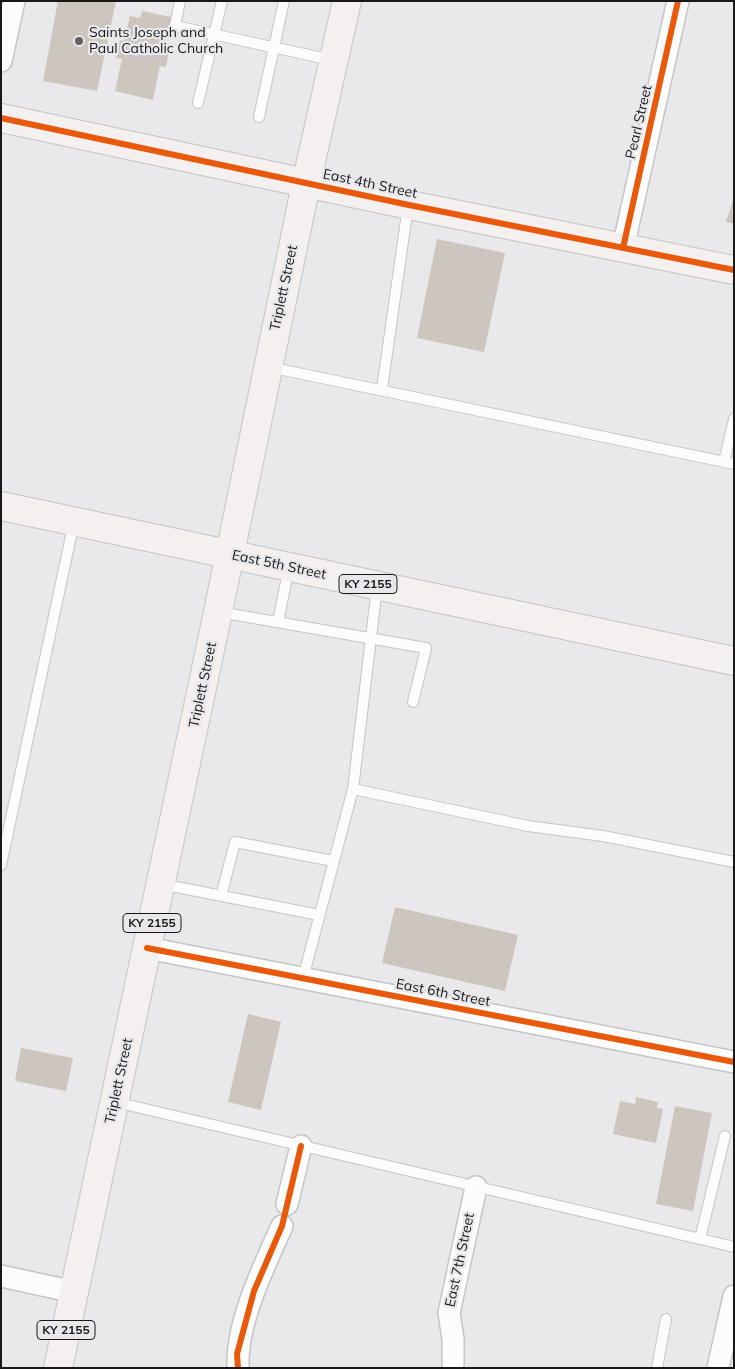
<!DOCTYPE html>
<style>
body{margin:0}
#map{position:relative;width:735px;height:1369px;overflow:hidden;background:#e9e8ea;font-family:Mulish,sans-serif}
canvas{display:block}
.frame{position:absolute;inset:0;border:2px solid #181819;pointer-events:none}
</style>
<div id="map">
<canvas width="735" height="1369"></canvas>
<div class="frame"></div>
</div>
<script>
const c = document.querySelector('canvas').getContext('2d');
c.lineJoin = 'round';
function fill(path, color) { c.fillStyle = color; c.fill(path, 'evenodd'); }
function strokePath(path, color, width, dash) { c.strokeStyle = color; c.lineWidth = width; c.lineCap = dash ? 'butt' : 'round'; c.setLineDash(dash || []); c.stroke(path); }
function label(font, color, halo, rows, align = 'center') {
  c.font = font + ' Mulish,sans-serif'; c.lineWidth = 4.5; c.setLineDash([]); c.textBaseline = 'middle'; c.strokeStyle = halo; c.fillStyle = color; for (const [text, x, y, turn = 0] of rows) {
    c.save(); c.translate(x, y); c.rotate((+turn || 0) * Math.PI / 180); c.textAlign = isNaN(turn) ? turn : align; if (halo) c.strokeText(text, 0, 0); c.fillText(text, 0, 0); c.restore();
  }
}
fill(new Path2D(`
 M58 1H116L97 91 43 81Z
 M142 11 171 17 165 45 170 46 166 67 160 66 153 100 115 91 122 59 116 58 120 40 124 41 130 16 140 18Z
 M734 197V224L726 222Z
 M437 239 505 253 484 352 417 338Z
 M395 907 518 935 505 991 382 963Z
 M248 1014 281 1022 261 1110 228 1102Z
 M21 1048 73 1058 66 1091 15 1081Z
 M636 1097 658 1102 657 1108 663 1109 656 1143 613 1134 620 1101 635 1104Z
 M675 1106 712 1113 693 1211 656 1204Z`), '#ccc6bf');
const service = new Path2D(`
 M180 1 175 26 332 60
 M198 103 222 1
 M259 117 284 1
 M269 367 734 464
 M382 389 408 206
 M724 462 734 419
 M219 612 426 648 413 702
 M278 622 289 567
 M353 789 528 826 603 836 734 862
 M1 865 74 522
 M161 884 319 915
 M221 896 235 842 333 861
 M303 978 353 789 377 587
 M115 1102 734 1247
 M700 1239 725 1136
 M657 1368 666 1319`);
const minor = new Path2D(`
 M1 61 14 1
 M623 248 678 1
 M147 948 734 1062
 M287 1204 301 1146
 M1 1276 74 1292
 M453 1364V1339L449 1313 476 1187
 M238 1368C236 1323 264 1266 282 1226
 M718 1368 734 1296`);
const primary = new Path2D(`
 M1 118 409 205 734 270
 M1 506 734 661
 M58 1368 218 612 306 184 347 1`);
strokePath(service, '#c5c4c6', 12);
strokePath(minor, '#c5c4c6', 24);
strokePath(primary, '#c4c4c5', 30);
strokePath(service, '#fcfcfc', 10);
strokePath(minor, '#fcfcfc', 21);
strokePath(primary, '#f4f0f0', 28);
strokePath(new Path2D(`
 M1 118 409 205 734 270
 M623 248 678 1
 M147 948 734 1062
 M238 1368 237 1354 254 1291 282 1226 301 1146`), '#e8590c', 6);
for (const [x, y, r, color] of [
 [79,41,5,"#616162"]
]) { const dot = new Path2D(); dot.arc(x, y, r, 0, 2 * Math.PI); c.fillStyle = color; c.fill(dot); strokePath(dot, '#e8e7eb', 2); }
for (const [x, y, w] of [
 [368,584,58],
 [152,923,58],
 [66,1330,58]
]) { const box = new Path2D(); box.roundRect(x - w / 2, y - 9.5, w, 19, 4); c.fillStyle = '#e8e7eb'; c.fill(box); strokePath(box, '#181819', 1); }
label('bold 12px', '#181819', null, [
 ["KY 2155",368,584],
 ["KY 2155",152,923],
 ["KY 2155",66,1330]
]);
label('14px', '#181819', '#e8e7eb', [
 ["Saints Joseph and",89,33],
 ["Paul Catholic Church",89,49]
], 'left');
label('14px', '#181819', '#e8e7eb', [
 ["Pearl Street",639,122,-77],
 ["East 4th Street",370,184,12],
 ["Triplett Street",284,288,-78],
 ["East 5th Street",279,565,12],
 ["Triplett Street",203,685,-78],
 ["East 6th Street",443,993,11],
 ["Triplett Street",119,1081,-78],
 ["East 7th Street",460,1260,-78]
]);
</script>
